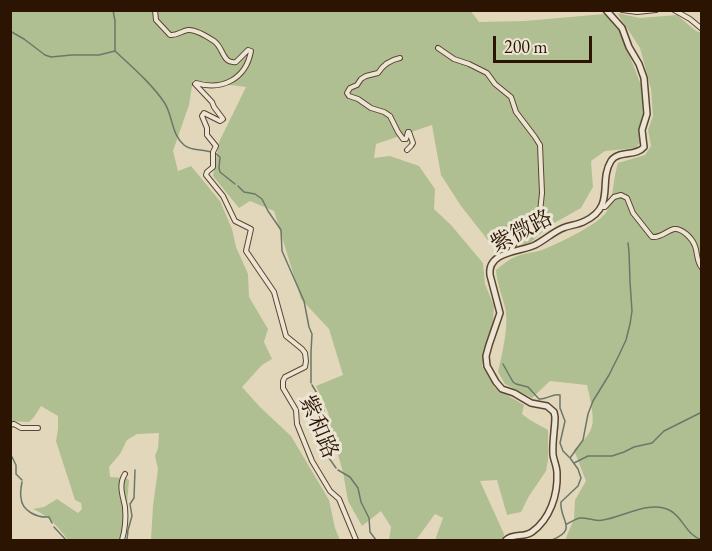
<!DOCTYPE html>
<meta charset="utf-8">
<style>
body{margin:0}
#map{position:relative;width:712px;height:551px;overflow:hidden;background:#e2d7bb;font-family:"EB Garamond",serif}
canvas{display:block}
.frame{position:absolute;inset:0;border:12px solid #2c1403;pointer-events:none}
.scale{position:absolute;left:493px;top:36px;width:99px;height:27px;box-sizing:border-box;border:3px solid #2c1403;border-top:0;padding-left:8px;font-size:18px;line-height:21px;white-space:nowrap;color:#2c1403;-webkit-text-stroke:4px #ece5d3;paint-order:stroke}
</style>
<div id="map">
<canvas width="712" height="551"></canvas>
<div class="frame"></div>
<div class="scale">200 m</div>
</div>
<script>
const c = document.querySelector('canvas').getContext('2d');
c.lineJoin = 'round';
function fill(path, color) { c.fillStyle = color; c.fill(path, 'evenodd'); }
function strokePath(path, color, width, dash) { c.strokeStyle = color; c.lineWidth = width; c.lineCap = dash ? 'butt' : 'round'; c.setLineDash(dash || []); c.stroke(path); }
function label(font, color, halo, rows, align = 'center') {
  c.font = font + ' "EB Garamond","Noto Serif TC",serif'; c.lineWidth = 6; c.setLineDash([]); c.textBaseline = 'middle'; c.strokeStyle = halo; c.fillStyle = color; for (const [text, x, y, turn = 0] of rows) {
    c.save(); c.translate(x, y); c.rotate((+turn || 0) * Math.PI / 180); c.textAlign = isNaN(turn) ? turn : align; if (halo) c.strokeText(text, 0, 0); c.fillText(text, 0, 0); c.restore();
  }
}
fill(new Path2D(`
 M470 10 479 22 525 21 604 14 620 31 641 85 643 115 638 130 640 142 636 148 605 151 591 161 593 187 581 208 549 226 530 243 498 253 461 206 441 175 432 125 376 144 374 158 390 156 419 166 435 189 434 209 451 225 483 263 485 284 494 306 493 322 485 349 482 366 495 388 524 405 522 414 530 420 548 430V460L546 471 529 496 521 512 507 515 497 480 480 481 504 534 503 540H435L443 518 435 514 416 540H389L391 527 381 511 362 526 348 501 343 472 332 434 328 412 316 386 343 375 329 329 301 299 274 211 250 201 239 208 213 176 219 142 246 87 193 80 189 105 173 151 178 171 191 166 220 201 232 229 236 247 248 274 249 297 268 329 264 342 272 359 262 365 242 387 260 407 291 436 329 500 335 528 340 540H151L153 506 158 469 155 456 158 448 159 433 137 434 127 440 120 454 109 467 110 477 126 478 129 480 124 540H68C58 527 49 516 33 509L44 507 57 499 78 513 82 509 81 503 75 500 56 441 58 429V416L41 406 34 417 29 422 11 421 10 11Z
 M617 13 640 18 677 15 696 31 701 33V540H565L574 519 575 500 586 481 574 450C580 444 590 435 592 426 595 417 589 394 587 385L550 381 532 398 505 384 498 372C502 355 508 329 506 312 503 297 497 285 496 270 502 265 508 260 515 257 523 253 533 253 542 250 557 244 603 223 608 209 614 194 613 178 618 163L645 155 651 146 648 130 653 116 651 89 640 48Z`), '#b0bf92');
strokePath(new Path2D(`
 M113 10 115 21V51C132 67 151 83 164 102 173 115 171 134 184 145 190 151 203 149 211 152
 M10 31 24 39 45 55 51 57 72 55H99L115 51
 M215 153 220 157 219 168 220 172 235 184
 M238 186 244 192 255 194 262 199 268 211 281 230 282 251 304 301 309 327 312 334 311 352V383
 M503 364 513 382 516 384 528 387 539 399C546 400 553 393 560 395V408L565 421 560 443 563 451 569 457
 M312 385 324 405 325 429 329 437 324 451 336 468
 M10 453 16 465V474L22 480
 M574 463 588 456H612L624 452 634 447 652 443 664 431 702 412
 M338 470 350 477 358 488 361 502 369 518 370 532 376 540
 M22 482C21 487 20 493 21 498 22 511 37 518 49 517L52 523
 M567 524C571 522 575 519 580 518 587 517 594 522 603 520 623 517 651 499 671 511 684 519 686 535 702 540
 M54 527 66 540
 M127 540 128 530 132 516 130 504 134 498 135 470
 M552 540C579 529 559 520 561 502L578 486 581 478 578 469 570 458 583 440 588 414 593 401 609 375 619 355 626 340 630 324 632 311 630 282 629 252 628 243`), '#6b7869', 1.5);
const minor = new Path2D(`
 M155 10 156 20 170 35C177 36 181 31 188 30 195 29 208 37 214 41 224 48 222 64 236 62L248 50 251 51C246 79 222 91 196 83L195 84 212 102 214 107 223 119 220 121 204 113 202 116 207 128V135L216 146 213 152V167L207 172 206 175 223 196 235 221 251 229 246 251 274 292 286 336 302 349 305 353 306 361 305 367 285 377 283 381V388L296 410 297 424 312 461 330 491 339 499 356 540
 M622 10 637 12 656 10
 M674 10 690 19 702 29
 M438 48 454 59 469 64 487 73 495 84 511 97 516 112 535 137 540 145 542 193 540 212 533 225 516 239 511 251
 M400 58C390 60 383 65 378 73L366 76 361 79 357 85 350 88 347 93 349 96 358 99 371 108 384 112 390 116 398 132 403 139H406L408 132H409L413 143 411 146 407 150
 M601 207H605L614 197 621 195 627 198 633 213 652 237C661 238 666 231 674 229 682 228 692 238 695 246 698 254 696 261 702 268
 M10 425 14 424 21 428H38
 M122 540C125 530 126 518 125 507 123 496 118 485 125 474`);
const tertiary = new Path2D(`
 M506 540C513 533 524 538 532 532 550 519 558 495 557 473 557 467 554 461 553 455 552 442 555 429 555 417L554 412 547 406 531 403 514 393 502 389 496 382 487 366 486 356 489 345 500 313 490 275C487 251 521 252 535 245 545 240 553 232 563 228 570 225 578 225 585 221 616 206 598 182 611 161 618 150 636 157 644 147L642 130 647 114 644 78 639 64 629 47 622 28 606 10`);
strokePath(minor, '#5a4531', 6);
strokePath(tertiary, '#5a4531', 8);
strokePath(minor, '#ece5d3', 4);
strokePath(tertiary, '#ece5d3', 5);
label('22px', '#2c1403', '#ece5d3', [
 ["紫微路",522,232,-27],
 ["紫和路",318,427,67]
]);
</script>
